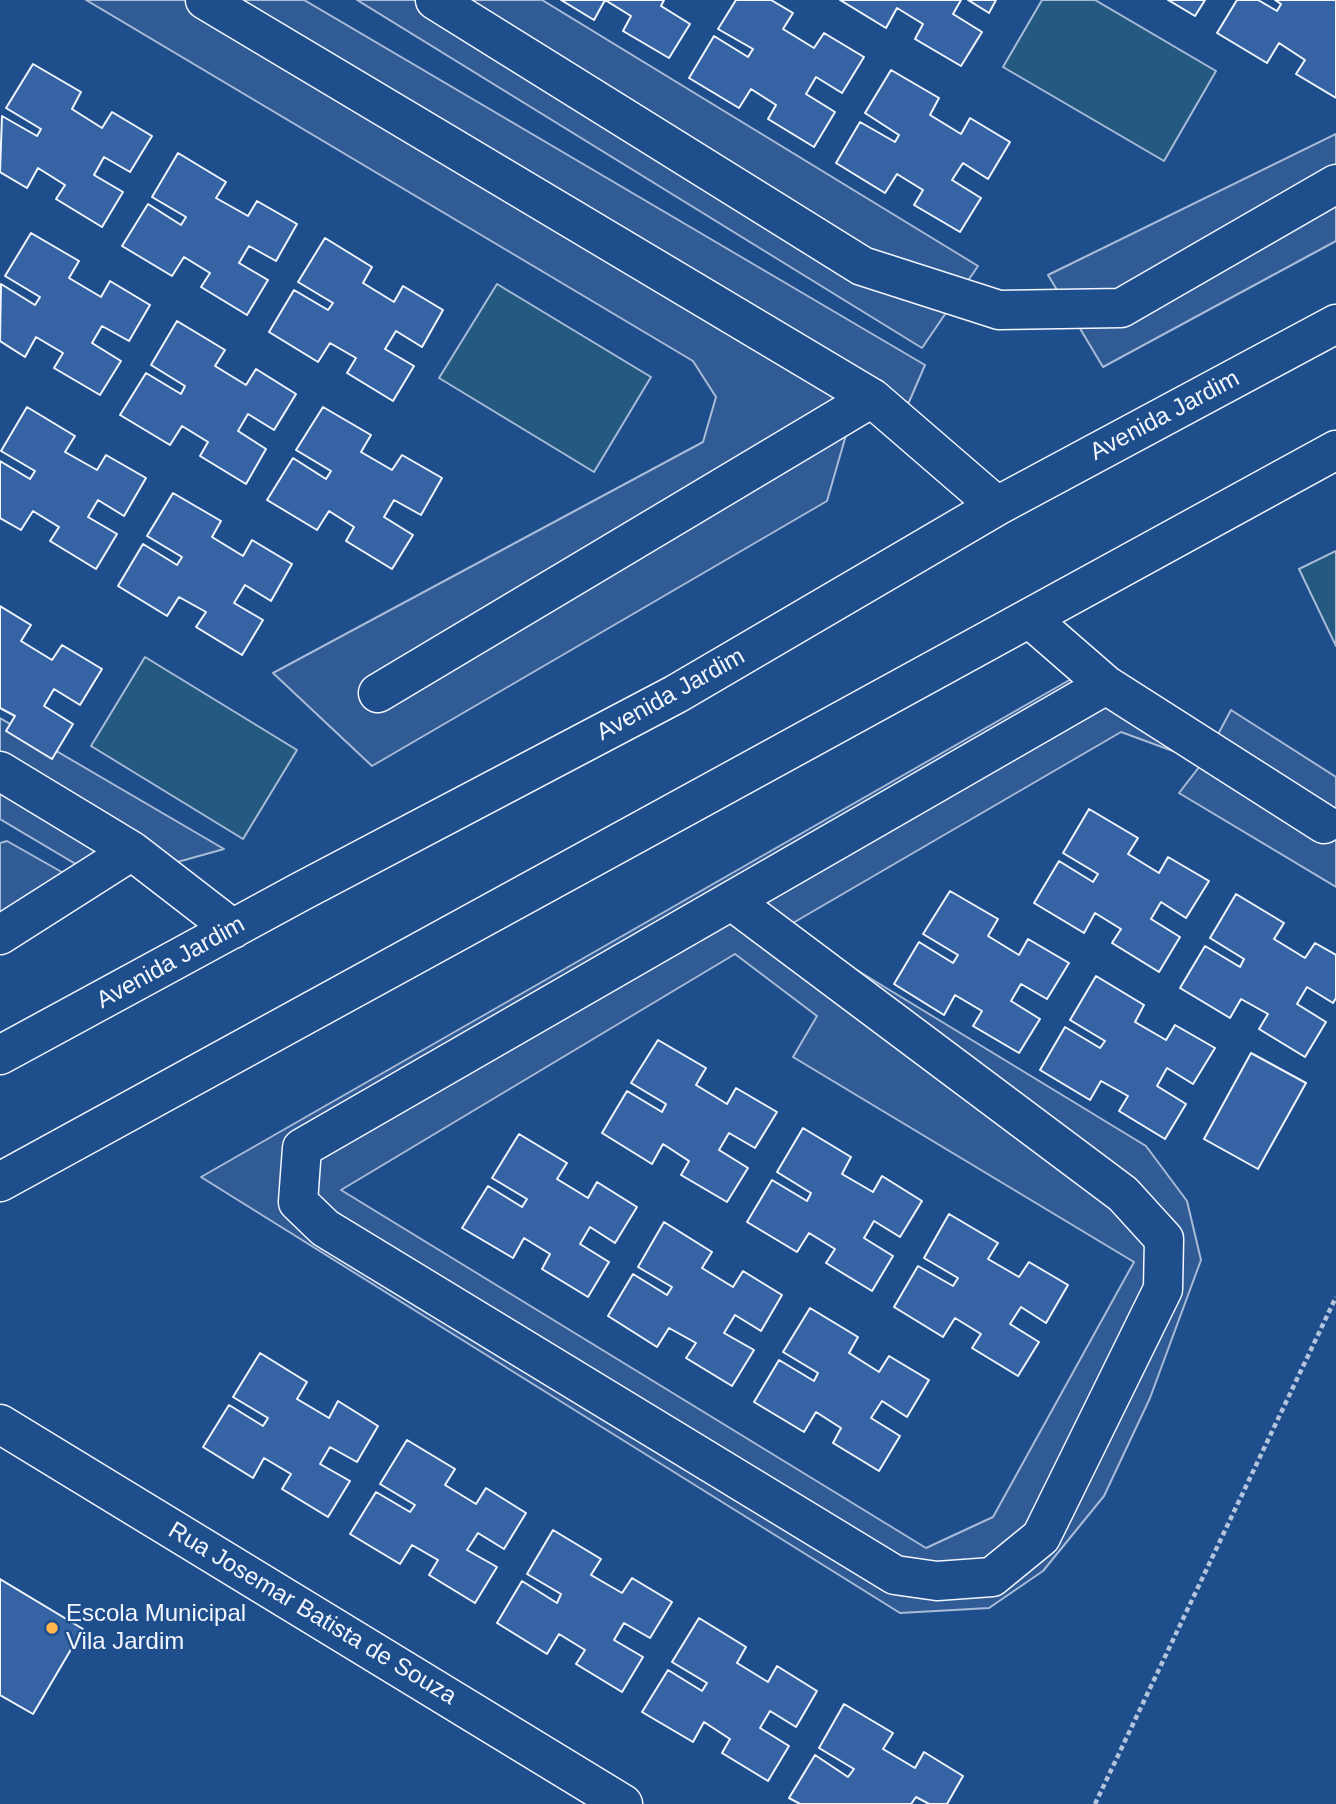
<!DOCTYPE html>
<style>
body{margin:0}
canvas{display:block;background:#1f4e8c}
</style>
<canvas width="1336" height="1804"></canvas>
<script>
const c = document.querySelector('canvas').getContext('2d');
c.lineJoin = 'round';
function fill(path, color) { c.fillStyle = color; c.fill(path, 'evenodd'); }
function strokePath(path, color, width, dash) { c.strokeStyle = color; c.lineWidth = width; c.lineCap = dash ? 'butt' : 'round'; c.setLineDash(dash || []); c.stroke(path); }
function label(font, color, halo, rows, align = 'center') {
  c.font = font + ' Helvetica,sans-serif'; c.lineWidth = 5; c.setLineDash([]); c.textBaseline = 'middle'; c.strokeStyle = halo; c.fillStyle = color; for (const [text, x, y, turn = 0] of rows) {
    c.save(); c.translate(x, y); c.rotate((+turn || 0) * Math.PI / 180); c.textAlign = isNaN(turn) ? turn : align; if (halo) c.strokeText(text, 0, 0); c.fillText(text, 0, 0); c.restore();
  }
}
const green = new Path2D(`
 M1042 0H1095L1216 71 1164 161 1003 67Z
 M497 284 651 377 594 472 439 378Z
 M1336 551V646L1299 569Z
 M145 657 297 750 243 839 91 746Z`);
fill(green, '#245a82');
strokePath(green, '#a8bbd7', 2);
const parking = new Path2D(`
 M86 0H304L925 365 909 402 852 414 827 501 372 766 273 673 703 442 716 397 693 361Z
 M357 0H542L978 266 922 348Z
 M1336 134V241L1103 367 1048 275Z
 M1101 662 1216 738 1231 710 1336 777V887L1179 793 1203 762 1121 732 786 927 1146 1146 1187 1201 1201 1260 1150 1398 1104 1496 1043 1571 989 1608 900 1613 201 1177ZM735 954 817 1016 793 1057 1134 1262 993 1517 926 1548 341 1190Z
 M0 718 224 849 106 882 0 819Z
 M7 841 97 892 0 953V843Z`);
fill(parking, '#305b95');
strokePath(parking, '#a8bbd7', 2);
const building = new Path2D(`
 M561 0H664L661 6 690 24 669 58 623 31 631 16 605 0 594 20Z
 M736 0H771L793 13 783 29 814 48 824 33 864 57 842 93 816 77 806 94 835 112 814 147 768 119 776 105 751 89 739 108 689 78 714 36 748 57 753 49 718 29Z
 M840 0H961L953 14 982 32 961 66 915 39 923 24 897 8 886 28Z
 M968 0H996L989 13Z
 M1168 0H1205L1195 16Z
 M1237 0H1258L1277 11 1281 4 1275 0H1336V98L1296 74 1305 60 1279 43 1267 63 1217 33Z
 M33 64 81 92 72 109 102 128 112 112 152 136 130 172 104 157 94 175 123 192 102 227 56 199 65 185 38 168 27 188 0 172 2 116 37 136 41 129 6 108Z
 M891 70 939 98 930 115 961 134 970 118 1010 142 988 179 963 163 952 180 981 198 960 232 914 205 923 190 897 174 885 193 836 163 860 122 895 142 899 135 865 113Z
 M178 153 226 182 216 198 248 216 257 201 297 224 276 261 249 246 239 263 268 280 247 315 201 287 210 273 184 257 172 276 122 246 148 204 181 225 186 217 152 197Z
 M31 233 79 261 69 278 101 297 110 281 150 305 129 341 102 326 92 343 121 361 100 395 54 368 63 353 36 337 25 357 0 341 1 284 35 305 40 297 5 276Z
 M325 238 372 267 363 283 394 302 403 286 443 310 422 347 396 331 385 349 414 366 393 401 347 373 356 358 330 343 318 362 269 332 294 290 328 310 333 303 298 282Z
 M177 321 225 350 215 366 246 385 256 369 296 394 274 430 248 414 238 431 266 449 246 484 200 456 208 442 182 426 170 445 120 415 146 373 181 394 185 386 151 365Z
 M27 407 75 436 65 452 97 470 106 455 146 478 124 516 98 500 88 517 117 534 96 569 50 541 59 527 33 511 21 530 0 518V461L30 479 35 471 1 451Z
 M323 407 371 435 361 452 392 470 402 455 442 478 421 515 394 500 384 517 413 535 392 569 346 541 354 527 329 511 317 530 267 500 293 458 326 479 331 471 296 450Z
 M173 493 221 521 212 537 243 556 252 540 292 564 271 601 245 585 234 603 263 620 242 655 196 627 206 612 179 597 167 616 118 586 143 544 177 565 182 557 147 536Z
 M0 606 31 625 21 641 52 660 62 645 102 669 80 705 54 689 44 706 73 724 52 759 6 731 15 716 0 708Z
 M1089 809 1138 838 1128 854 1159 873 1168 857 1209 881 1186 918 1161 902 1151 919 1180 937 1159 972 1112 943 1121 929 1095 913 1084 933 1034 903 1059 861 1093 882 1098 874 1063 853Z
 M950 891 998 919 988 936 1019 955 1028 939 1069 963 1047 999 1021 984 1011 1001 1040 1019 1019 1053 973 1026 982 1011 955 995 944 1015 894 984 919 942 953 963 958 955 923 934Z
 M1236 894 1284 923 1274 939 1305 958 1315 943 1336 955V998L1333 1003 1307 987 1297 1004 1326 1022 1305 1057 1259 1029 1268 1014 1241 999 1230 1018 1180 988 1205 946 1240 967 1244 959 1210 938Z
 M1096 976 1144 1005 1135 1022 1166 1040 1175 1025 1215 1048 1193 1084 1167 1068 1157 1086 1186 1104 1165 1139 1119 1111 1128 1096 1101 1081 1090 1100 1040 1070 1065 1027 1100 1048 1105 1041 1070 1020Z
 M658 1040 706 1068 696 1085 727 1104 736 1088 777 1112 755 1148 729 1133 719 1150 748 1168 727 1202 681 1175 689 1161 663 1144 652 1164 602 1133 627 1091 662 1112 666 1104 631 1083Z
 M1251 1053 1306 1083 1258 1169 1204 1139Z
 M803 1128 851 1157 842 1174 873 1192 882 1176 922 1201 900 1237 874 1221 864 1238 893 1256 872 1291 826 1263 835 1249 809 1233 797 1252 747 1222 772 1180 807 1201 811 1193 777 1172Z
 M519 1134 567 1163 557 1179 588 1198 597 1182 637 1207 615 1243 590 1227 580 1244 609 1262 588 1297 542 1269 550 1254 524 1238 513 1258 462 1228 488 1186 522 1207 527 1199 492 1178Z
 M949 1214 998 1243 988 1259 1019 1277 1029 1262 1068 1285 1046 1323 1021 1307 1010 1324 1039 1342 1018 1376 972 1348 981 1334 955 1318 943 1337 894 1307 918 1266 953 1286 958 1278 924 1258Z
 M664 1222 712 1252 702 1268 733 1287 743 1271 782 1295 761 1331 735 1315 724 1333 754 1350 732 1386 686 1358 696 1343 669 1328 657 1347 608 1316 633 1274 667 1295 672 1287 638 1267Z
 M810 1308 858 1337 849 1353 879 1372 889 1356 929 1380 907 1417 882 1401 871 1418 900 1436 879 1471 833 1443 841 1428 816 1412 804 1432 754 1402 779 1360 814 1381 818 1373 783 1352Z
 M260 1353 307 1382 297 1399 329 1418 338 1401 378 1426 357 1462 330 1447 320 1464 350 1481 328 1517 282 1489 291 1474 264 1458 253 1478 203 1447 229 1405 263 1426 268 1418 233 1397Z
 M407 1440 455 1469 445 1485 476 1504 486 1488 526 1513 504 1549 478 1533 467 1550 497 1567 475 1603 429 1575 438 1560 412 1545 400 1564 350 1534 376 1492 410 1512 415 1505 380 1484Z
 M553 1530 601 1559 591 1575 622 1593 632 1578 672 1602 650 1638 624 1623 614 1640 643 1657 622 1692 576 1664 585 1650 559 1634 547 1654 497 1623 522 1581 557 1603 561 1594 527 1574Z
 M0 1579 83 1629 33 1714 0 1695Z
 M699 1618 746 1647 737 1663 768 1682 777 1666 817 1691 796 1727 770 1711 760 1728 789 1746 768 1781 722 1753 730 1739 704 1722 693 1742 642 1712 668 1670 702 1691 707 1683 672 1662Z
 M844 1704 893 1733 883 1749 915 1768 924 1752 963 1776 947 1804H929L916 1797 911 1804H800L789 1798 815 1755 848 1777 854 1769 819 1748Z`);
fill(building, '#3563a3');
strokePath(building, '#f2f6ff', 2);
const minor = new Path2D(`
 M205 0 872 398 997 506
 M435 0 862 266 999 310 1121 308 1336 184
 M1029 618 1106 685 1324 824
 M378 693 872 398
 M0 771 132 851 233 929
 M732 901 1123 1194 1164 1239 1163 1289 1041 1537 992 1577 937 1581 895 1575 325 1228 298 1202 302 1148 1106 685
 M0 935 132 851
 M0 1055 300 892 676 694 997 506 1336 324
 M0 1182 1336 450
 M0 1424 623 1804`);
strokePath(minor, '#f2f6ff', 41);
strokePath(new Path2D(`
 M1095 1804 1336 1297`), '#b3c4dc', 4.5, [5, 3.5]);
strokePath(minor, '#1f4e8c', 38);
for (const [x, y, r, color] of [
 [52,1628,7,"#ffb74d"]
]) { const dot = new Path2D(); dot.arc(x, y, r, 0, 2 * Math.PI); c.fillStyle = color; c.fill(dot); strokePath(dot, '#1f4e8c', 2.5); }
label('24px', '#f2f6ff', '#1f4e8c', [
 ["Avenida Jardim",1165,416,-28],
 ["Avenida Jardim",671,695,-29],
 ["Avenida Jardim",171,963,-29],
 ["Rua Josemar Batista de Souza",312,1614,31]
]);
label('24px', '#f2f6ff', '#1f4e8c', [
 ["Escola Municipal",66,1614],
 ["Vila Jardim",66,1642]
], 'left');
</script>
